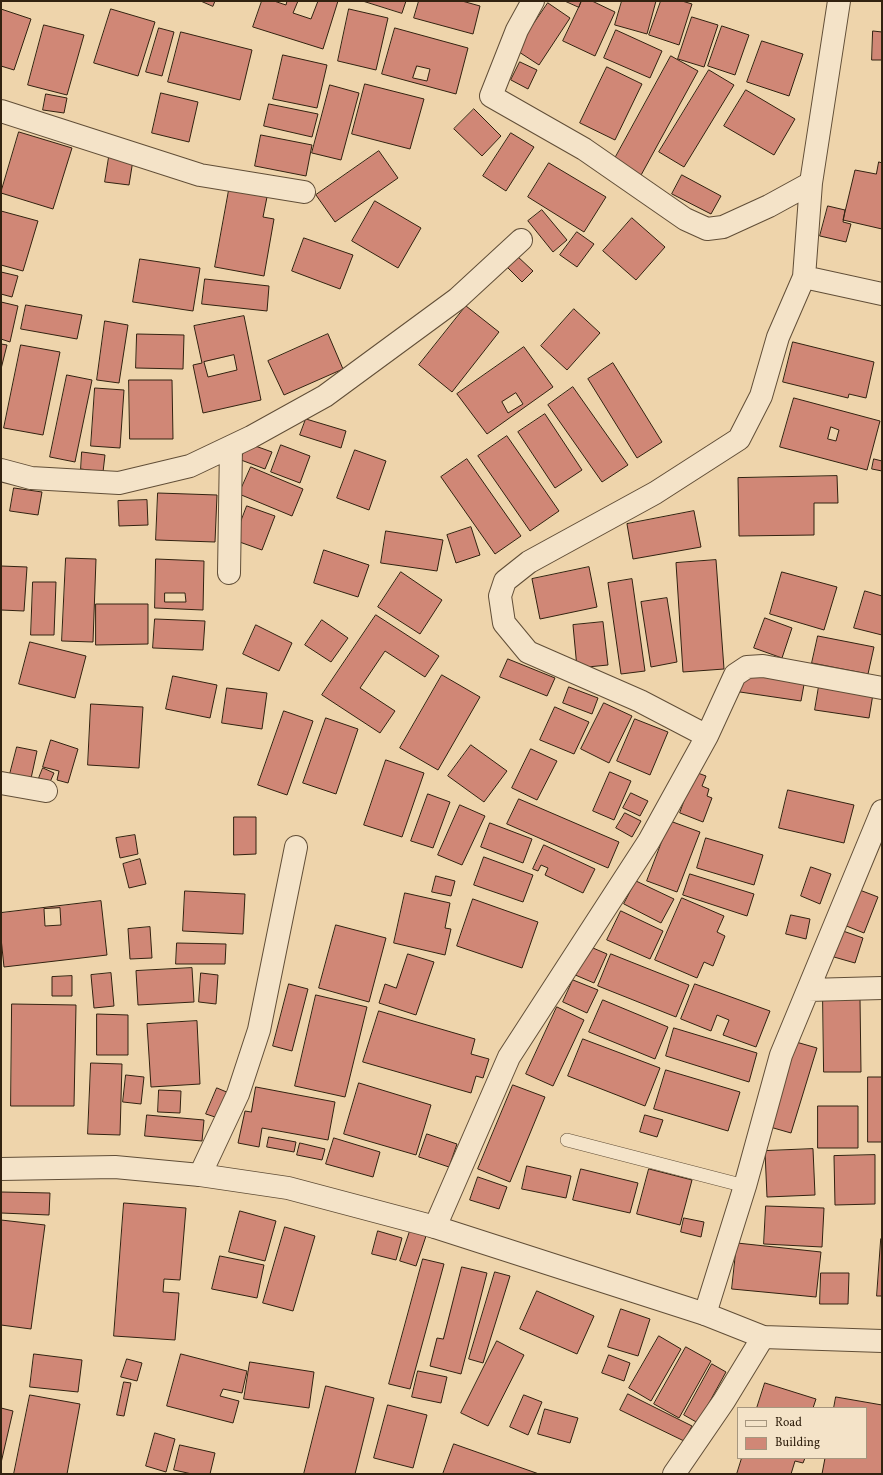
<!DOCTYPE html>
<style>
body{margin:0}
#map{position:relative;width:883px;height:1475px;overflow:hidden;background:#eed4ab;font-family:Vollkorn,serif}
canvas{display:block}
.frame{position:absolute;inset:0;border:2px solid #322210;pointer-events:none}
.legend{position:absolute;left:737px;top:1407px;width:130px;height:52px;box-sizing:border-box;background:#f4e3c8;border:1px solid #a6967e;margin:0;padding:5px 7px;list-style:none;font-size:12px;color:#322210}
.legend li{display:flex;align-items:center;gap:8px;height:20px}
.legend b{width:20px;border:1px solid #a6967e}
</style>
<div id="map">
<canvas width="883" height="1475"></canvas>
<div class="frame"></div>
<ul class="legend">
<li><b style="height:5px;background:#f4e3c8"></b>Road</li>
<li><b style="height:11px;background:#d08776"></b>Building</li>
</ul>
</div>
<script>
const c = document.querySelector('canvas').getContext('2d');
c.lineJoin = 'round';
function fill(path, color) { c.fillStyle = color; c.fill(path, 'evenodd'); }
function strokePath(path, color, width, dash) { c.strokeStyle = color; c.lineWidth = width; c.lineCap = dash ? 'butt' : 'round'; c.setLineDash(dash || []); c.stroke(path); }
const building = new Path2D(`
 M201 1H215L213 6Z
 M262 1H274L286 5 287 1H298L293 13 311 19 318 1H338L323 49 253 27Z
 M363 1H406L402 13Z
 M419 1H462L480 6 473 34 414 18Z
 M565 1H581L579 7Z
 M582 1H592L615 12 595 56 563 41Z
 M622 1H656L647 34 615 25Z
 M661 1H682L692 4 679 45 649 35Z
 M548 3 570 18 539 65 516 50Z
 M1 9 31 19 14 70 1 66Z
 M111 9 155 22 138 76 94 63Z
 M349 9 388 18 376 70 338 61Z
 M692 17 718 25 704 67 678 59Z
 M44 25 84 35 67 95 28 85Z
 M722 26 749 35 735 75 708 66Z
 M159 28 174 32 162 76 146 72Z
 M395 28 468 48 456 94 382 74ZM417 66 430 69 427 81 413 78Z
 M616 30 662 51 650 78 604 58Z
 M873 31 882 32V60H872Z
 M181 32 252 50 240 100 168 82Z
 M762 41 803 54 789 96 747 82Z
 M283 55 327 65 317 108 273 99Z
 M671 56 698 71 640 177 613 162Z
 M520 62 537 70 528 89 511 80Z
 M607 67 642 84 615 140 580 123Z
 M709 70 734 85 684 167 659 152Z
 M365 84 424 99 410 149 352 134Z
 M330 85 359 93 341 160 312 153Z
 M746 90 795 119 774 155 724 126Z
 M161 93 198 102 189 142 152 133Z
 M46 94 67 98 64 113 43 110Z
 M269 104 318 114 312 137 264 126Z
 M474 109 501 136 482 156 454 129Z
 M19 132 72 148 53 209 1 193Z
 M511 133 534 147 506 191 483 176Z
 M261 135 312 145 306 176 255 166Z
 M379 151 398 178 335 222 316 195Z
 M109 157 133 160 129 185 105 182Z
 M879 162 882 163V229L843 220 855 170 876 174Z
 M549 163 606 197 584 232 528 197Z
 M682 175 721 196 711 214 672 194Z
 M229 190 267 197 263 217 274 219 264 276 215 267Z
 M375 201 421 228 398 268 352 241Z
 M828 206 845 210 843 222 851 224 846 242 820 236Z
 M542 210 567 240 553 252 528 221Z
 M1 211 38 221 23 271 1 265Z
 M632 218 665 247 636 280 603 251Z
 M577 232 594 244 577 267 560 255Z
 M304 238 353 255 340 289 292 271Z
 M516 255 533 271 522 282 505 265Z
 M140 259 200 268 193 311 133 302Z
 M1 272 18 276 12 297 1 294Z
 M205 279 269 286 267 311 202 304Z
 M1 302 18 306 10 342 1 339Z
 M26 305 82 315 77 339 21 329Z
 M466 306 499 332 452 392 419 365Z
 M574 309 600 333 567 370 541 346Z
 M244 316 261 400 203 413 193 365 202 363 194 326ZM234 355 237 370 208 377 204 362Z
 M105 321 128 325 119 383 97 380Z
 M137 334 184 335 183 369 136 368Z
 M328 334 343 369 284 395 268 361Z
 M793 342 874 362 866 398 849 394 848 398 783 382Z
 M1 344 7 345 1 369Z
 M21 345 60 352 43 435 4 428Z
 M524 347 553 387 487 434 457 394ZM516 393 523 404 508 413 502 402Z
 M613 363 662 442 637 458 588 379Z
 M67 375 92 380 75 462 50 457Z
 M129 380H172L173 439H130Z
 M573 387 628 465 602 482 548 405Z
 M95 388 124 390 120 448 91 446Z
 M794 398 880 421 867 470 780 447ZM831 427 839 430 836 441 828 439Z
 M545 414 582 470 555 488 518 432Z
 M306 419 346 431 341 448 300 435Z
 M507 436 559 511 530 531 478 456Z
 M247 443 272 452 265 469 241 460Z
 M281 445 310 456 300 483 271 472Z
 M355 450 386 461 369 510 337 498Z
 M82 452 105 455 103 472 81 469Z
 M467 459 521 536 495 554 441 477Z
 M874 459 882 461V471L872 469Z
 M251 467 303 489 292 516 239 494Z
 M837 476 838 503H814V535L739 536 738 478Z
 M14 488 42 492 38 515 10 511Z
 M158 493 217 495 215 542 156 540Z
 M147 500 148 525 119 526 118 501Z
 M247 506 275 516 262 550 234 540Z
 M694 511 701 547 633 559 627 524Z
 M471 527 480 555 456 563 447 535Z
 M386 531 443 540 437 571 381 563Z
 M324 550 369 565 358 597 314 583Z
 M66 558 96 559 93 642 62 641Z
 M156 559 204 561 203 610 155 608ZM165 593H185L186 602H165Z
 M716 560 724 669 683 672 676 563Z
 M1 566 27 567 24 611 1 610Z
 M589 567 597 607 540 619 532 579Z
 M401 572 442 600 420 634 378 607Z
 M782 572 837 587 824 630 770 614Z
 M632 579 645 671 621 674 608 583Z
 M33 582H56L54 635H31Z
 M865 591 882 596V635L854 628Z
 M667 598 677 662 651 667 641 602Z
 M96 604H148V644L96 645Z
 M376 615 439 656 425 677 385 651 360 688 395 711 380 733 322 695Z
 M765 618 792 628 782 658 754 648Z
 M155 619 205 621 203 650 153 648Z
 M322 620 348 638 331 662 305 645Z
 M603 622 608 665 577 668 573 625Z
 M256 625 292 643 279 671 243 654Z
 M818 636 874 647 868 674 812 663Z
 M30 642 86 656 75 698 19 684Z
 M508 659 555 678 547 696 500 677Z
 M744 670 805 679 801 701 740 692Z
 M442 675 480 697 438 770 400 748Z
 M173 676 217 685 210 718 166 709Z
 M819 686 873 694 869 718 815 710Z
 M569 687 598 698 592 714 563 703Z
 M227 688 267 693 262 729 222 723Z
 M604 703 632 716 609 763 581 749Z
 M91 704 143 707 139 768 88 765Z
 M555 707 589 722 574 754 540 740Z
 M284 711 313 721 287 795 258 785Z
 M326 718 358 729 336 794 303 783Z
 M635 719 668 732 650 775 617 761Z
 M51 740 78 749 68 783 57 780 59 771 43 767Z
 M471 745 507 771 484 802 448 776Z
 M17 747 37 751 30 783 9 778Z
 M531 749 557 761 537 800 512 788Z
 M386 760 424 773 402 837 364 825Z
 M43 768 54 773 50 782 39 778Z
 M610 772 631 781 614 820 593 811Z
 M695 772 706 776 702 786 709 789 707 796 712 798 703 822 680 813Z
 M788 790 854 805 844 843 779 828Z
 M631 793 648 801 640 816 623 808Z
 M428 794 450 802 433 848 411 841Z
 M519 799 619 842 608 868 507 824Z
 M460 805 485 816 462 865 438 855Z
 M625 813 641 821 632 837 616 828Z
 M234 817H256V854L234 855Z
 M670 821 700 832 677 892 647 881Z
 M490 823 532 839 523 863 481 847Z
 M135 835 138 854 120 858 116 838Z
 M706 838 763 855 754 885 697 868Z
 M544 845 595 869 583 893 545 875 548 868 541 865 538 871 533 869Z
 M484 857 533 875 523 902 474 885Z
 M140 859 146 884 129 888 123 864Z
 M811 867 831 874 820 904 801 896Z
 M690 874 754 894 747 916 683 895Z
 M436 876 455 881 451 896 432 892Z
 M636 881 674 899 661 923 624 904Z
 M857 889 878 897 864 933 844 925Z
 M185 891 245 894 243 934 183 931Z
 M405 893 450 903 445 928 451 929 445 955 394 943Z
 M682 898 724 916 717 932 725 936 713 966 704 962 697 978 655 960Z
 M473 899 538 922 522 968 457 946Z
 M101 901 107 955 4 967 1 938V913ZM60 908 61 925 45 926 44 909Z
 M621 911 663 931 650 959 607 940Z
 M791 915 810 919 806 939 786 934Z
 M336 925 386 938 369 1002 319 988Z
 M150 927 152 958 130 959 128 929Z
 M843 931 863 938 855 963 834 957Z
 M177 943 226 944 225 964H176Z
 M586 945 607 954 594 983 573 974Z
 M408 954 434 962 416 1015 379 1003 385 984 396 988Z
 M611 954 689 985 676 1017 598 986Z
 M192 968 194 1002 138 1005 136 971Z
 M111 973 114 1006 94 1008 91 975Z
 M201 973 218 975 216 1004 199 1002Z
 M72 976V996H52V977Z
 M573 980 598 990 587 1013 563 1002Z
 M289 984 308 989 292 1051 273 1046Z
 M695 984 770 1011 756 1047 723 1035 729 1020 717 1015 711 1031 681 1019Z
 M316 995 367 1007 345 1097 295 1086Z
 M823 999H860L861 1072H824Z
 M603 1000 668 1027 655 1059 589 1032Z
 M12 1004 76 1005 74 1106H11Z
 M557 1007 584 1020 553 1086 526 1074Z
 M379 1011 475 1039 471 1054 489 1059 483 1078 476 1076 471 1093 363 1062Z
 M97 1014 128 1015V1055H97Z
 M197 1021 200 1084 151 1087 147 1024Z
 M674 1028 757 1053 749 1082 666 1056Z
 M583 1039 660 1068 645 1106 568 1076Z
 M796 1042 817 1048 791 1133 770 1127Z
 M91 1063 122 1064 120 1135 88 1134Z
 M666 1070 740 1092 728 1131 654 1109Z
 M126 1075 144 1077 141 1104 123 1102Z
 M868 1077H882V1142H868Z
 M359 1083 431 1105 416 1155 344 1134Z
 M513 1085 545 1097 510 1182 478 1169Z
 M256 1087 335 1102 328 1140 262 1128 259 1147 238 1143 245 1111 251 1112Z
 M217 1088 229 1093 218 1118 206 1114Z
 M159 1090 181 1091 180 1113 158 1112Z
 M818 1106H858V1148H818Z
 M147 1115 204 1120 202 1141 145 1136Z
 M645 1115 663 1120 657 1137 640 1132Z
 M427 1134 457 1144 449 1167 419 1157Z
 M269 1137 296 1142 294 1152 267 1147Z
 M334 1138 380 1152 373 1177 326 1164Z
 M300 1143 325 1149 322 1160 297 1155Z
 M813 1149 815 1195 767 1197 765 1151Z
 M875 1155V1204L835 1205 834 1156Z
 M527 1166 571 1176 566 1198 522 1189Z
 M581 1169 638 1183 630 1213 573 1200Z
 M649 1169 692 1180 680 1225 637 1214Z
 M478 1177 507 1187 499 1209 470 1200Z
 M1 1192 50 1193 49 1215 1 1213Z
 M124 1203 186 1208 180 1280 164 1279 163 1292 179 1293 175 1340 114 1336Z
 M766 1206 824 1208 822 1247 764 1244Z
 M240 1211 276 1221 265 1261 229 1252Z
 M684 1218 704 1222 701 1237 681 1232Z
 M1 1220 45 1225 31 1329 1 1325Z
 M285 1227 315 1236 293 1311 263 1303Z
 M378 1231 402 1238 396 1260 372 1254Z
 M410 1231 426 1236 416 1266 400 1261Z
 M881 1239 882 1240V1296H877Z
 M737 1243 821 1252 816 1297 732 1289Z
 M220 1256 264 1265 257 1298 212 1289Z
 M423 1259 444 1264 410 1389 389 1384Z
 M462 1267 487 1273 461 1374 430 1366 437 1338 443 1339Z
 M495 1272 510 1276 483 1363 469 1359Z
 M821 1273H849L848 1304H820Z
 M537 1291 594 1316 577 1354 520 1329Z
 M621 1309 650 1319 638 1356 608 1347Z
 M659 1336 681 1349 651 1401 629 1388Z
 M497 1341 524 1355 488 1426 461 1413Z
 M686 1347 711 1361 679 1418 654 1404Z
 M34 1354 82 1360 78 1392 30 1387Z
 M181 1354 247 1371 242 1393 223 1389 220 1396 239 1401 233 1423 167 1406Z
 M609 1355 630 1363 624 1381 602 1373Z
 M127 1359 142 1363 137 1381 121 1377Z
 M250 1362 314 1372 309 1408 244 1399Z
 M712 1364 726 1372 698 1423 684 1415Z
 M418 1371 447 1377 441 1403 412 1397Z
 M124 1382 131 1383 124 1416 117 1415Z
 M765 1383 816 1399 813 1408H757Z
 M326 1386 374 1398 355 1474H304Z
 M628 1394 692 1426 684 1441 620 1410Z
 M30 1395 80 1404 67 1474H14Z
 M524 1395 542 1402 528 1435 510 1427Z
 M836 1397 882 1405V1474H822L825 1458H866V1408H834Z
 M388 1405 427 1415 413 1468 374 1458Z
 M1 1408 13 1411 1 1463Z
 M545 1409 578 1418 570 1443 538 1434Z
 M155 1433 175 1439 166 1472 146 1466Z
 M454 1444 539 1474H443Z
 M180 1445 215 1453 210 1474H192L174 1470Z
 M742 1458H805L803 1463 795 1461 791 1474H737Z`);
fill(building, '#d08776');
strokePath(building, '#322210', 1);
const service = new Path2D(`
 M567 1140 745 1186`);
const minor = new Path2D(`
 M533 1 517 30 491 96 584 149 685 219 707 229 723 227 769 206 811 183
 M1 111 200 175 304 192
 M804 277 882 294
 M1 470 31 478 119 483 190 466 251 437 325 396 457 299 521 240
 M229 573 231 447
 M707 736 640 701 528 652 504 623 500 596 505 581 529 562 655 493 739 439 761 396 778 337 804 277 811 183 839 1
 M1 783 46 791
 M808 990 882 988
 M200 1175 238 1094 259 1030 296 847
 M435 1227 509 1057 649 841 707 736 735 675 747 667 763 666 882 688
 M705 1314 745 1186 781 1055 882 811
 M674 1474 724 1401 763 1337`);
const tertiary = new Path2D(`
 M1 1169 115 1167 200 1175 288 1188 435 1227 705 1314 763 1337 882 1341`);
strokePath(service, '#614e37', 14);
strokePath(minor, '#614e37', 24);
strokePath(tertiary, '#614e37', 24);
strokePath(service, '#f4e3c8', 13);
strokePath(minor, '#f4e3c8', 22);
strokePath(tertiary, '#f4e3c8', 22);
</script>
